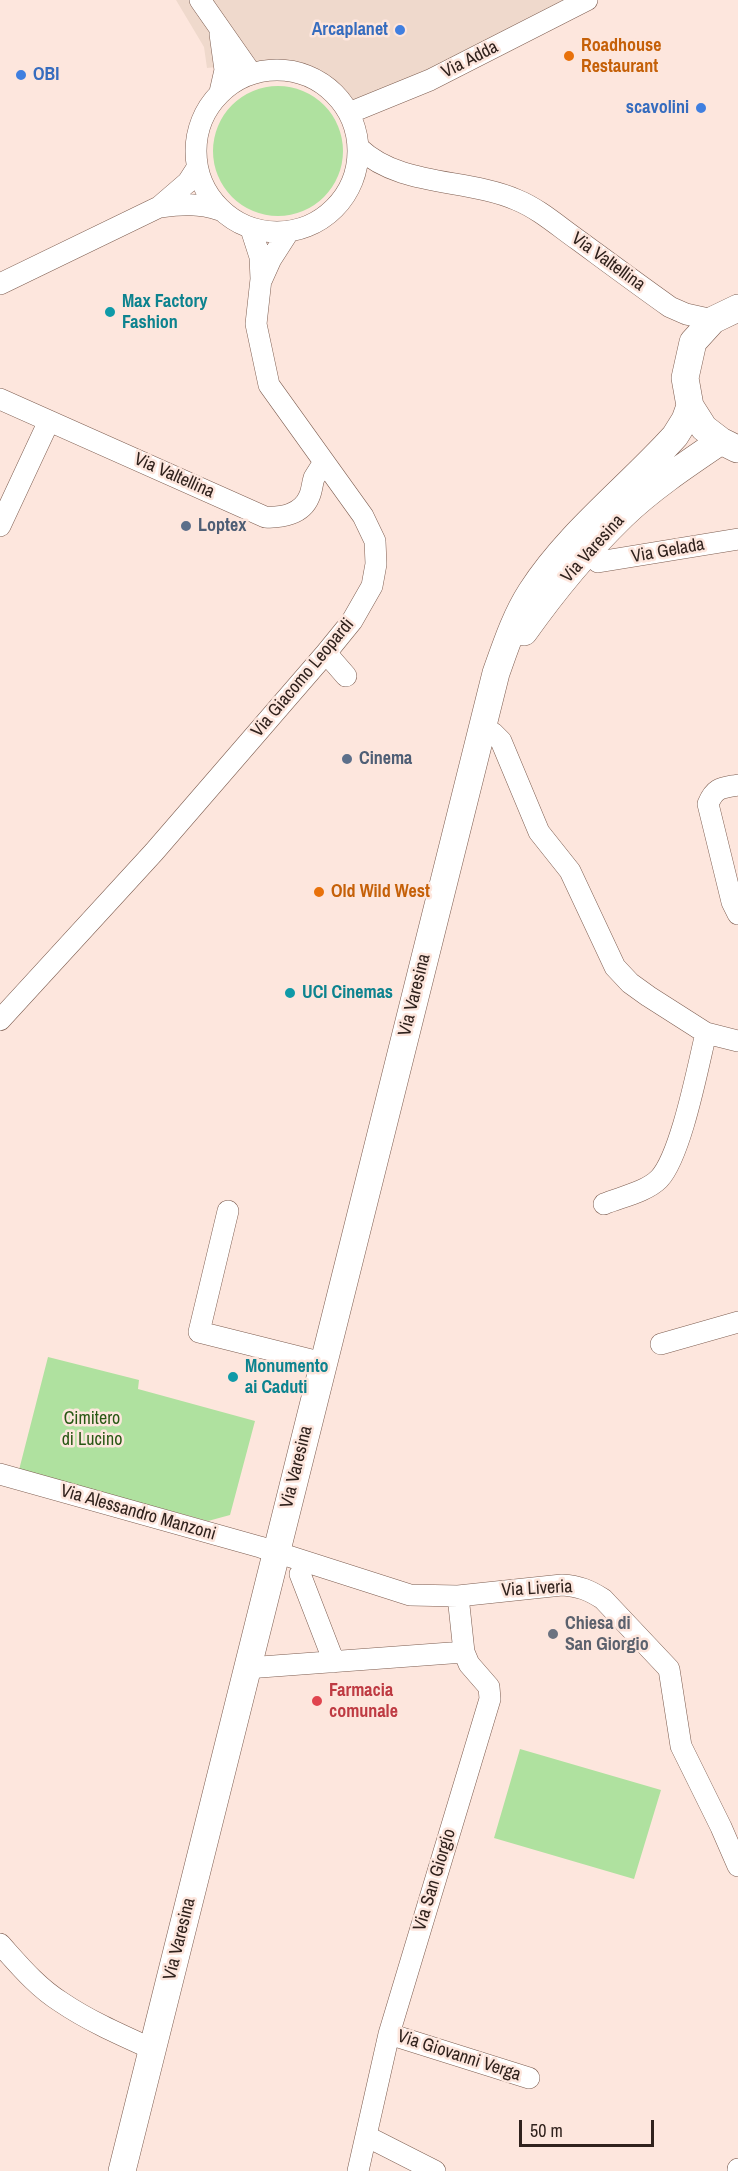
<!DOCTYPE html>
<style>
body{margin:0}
#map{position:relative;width:738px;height:2171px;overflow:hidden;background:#fde6dd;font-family:"Archivo Narrow",sans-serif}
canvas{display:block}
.scale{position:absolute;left:519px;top:2120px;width:135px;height:27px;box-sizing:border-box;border:3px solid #30221d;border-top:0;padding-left:8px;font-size:18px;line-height:21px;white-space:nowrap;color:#30221d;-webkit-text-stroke:4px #fde6dd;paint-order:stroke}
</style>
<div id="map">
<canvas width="738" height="2171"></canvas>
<div class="scale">50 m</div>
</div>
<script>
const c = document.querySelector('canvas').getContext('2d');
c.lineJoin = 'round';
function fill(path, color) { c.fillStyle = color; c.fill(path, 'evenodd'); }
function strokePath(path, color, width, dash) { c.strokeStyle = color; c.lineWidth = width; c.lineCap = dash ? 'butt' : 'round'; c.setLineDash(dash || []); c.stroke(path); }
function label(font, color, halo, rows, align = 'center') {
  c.font = font + ' "Archivo Narrow",sans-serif'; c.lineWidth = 5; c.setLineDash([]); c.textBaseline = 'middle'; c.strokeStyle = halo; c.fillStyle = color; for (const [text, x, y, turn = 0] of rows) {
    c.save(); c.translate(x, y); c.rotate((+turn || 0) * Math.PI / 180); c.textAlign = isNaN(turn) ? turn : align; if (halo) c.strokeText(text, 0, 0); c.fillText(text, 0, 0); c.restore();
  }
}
fill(new Path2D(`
 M176 0H576L427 78 351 104 325 76 294 64 262 62 207 68 204 47Z`), '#efd9cc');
fill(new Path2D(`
 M213 151a65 65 0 1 1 130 0a65 65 0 1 1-130 0Z
 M48 1357 139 1380 138 1389 255 1421 230 1515 208 1521 19 1470Z
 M520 1749 661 1790 634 1879 494 1838Z`), '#afe19f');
const minor = new Path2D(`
 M200 0 251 73
 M220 34 225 70 220 92
 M196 151a81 81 0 1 1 162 0a81 81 0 1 1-162 0Z
 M349 113 430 80 587 0
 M359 148C400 187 466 178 517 200 539 209 558 226 578 240 608 262 639 285 670 307L686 314 713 320
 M160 207C182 204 199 203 220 210
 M262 279 271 259 289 231
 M0 284 159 207 188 182 197 168
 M0 399 265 517C282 518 302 514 309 497 312 491 312 484 314 478 317 473 321 467 324 462
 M0 526 49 421
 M598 562 738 539
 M326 653 346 676
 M482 728 493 733 501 741 539 832 570 871 615 967 630 983 648 996 706 1033 738 1041
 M738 785C722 788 715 787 708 804L732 902 738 914
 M0 1020 154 852 326 653 352 621 372 586 376 564 375 541 363 516 269 385 256 324 261 279 260 257 251 229
 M604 1204C621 1197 646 1192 659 1179 681 1156 698 1066 706 1033
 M228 1211 199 1332 323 1363
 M661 1344 738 1322
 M0 1474 260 1547 410 1595 458 1596 562 1585C579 1586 589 1590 603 1599L669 1669 681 1746 721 1827 738 1866
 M300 1574 334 1662
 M247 1668 464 1652
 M0 1944C19 1965 37 1987 61 2002 89 2021 121 2035 152 2049
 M389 2034 529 2078
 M366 2136 435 2171
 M358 2171 389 2034 490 1699 489 1687 469 1664 464 1652 458 1596
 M738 2171V2169`);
const major = new Path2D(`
 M737 449 721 441 704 428 690 406 685 378 693 342 713 320 738 308
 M524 632C553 591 586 551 622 516 651 488 687 464 721 441
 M122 2171 496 673C506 645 515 617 531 592 569 533 628 488 675 436L685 420 690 406`);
strokePath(minor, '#7d5d50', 22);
strokePath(major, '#7d5d50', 28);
strokePath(minor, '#fff', 21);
strokePath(major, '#fff', 27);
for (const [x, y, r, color] of [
 [400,30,6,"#3f7fe0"],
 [569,56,6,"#e8710a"],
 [21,75,6,"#3f7fe0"],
 [701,108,6,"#3f7fe0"],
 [110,312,6,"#0f9aa8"],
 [186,526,6,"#5c6f8a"],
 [347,759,6,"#5c6f8a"],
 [319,892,6,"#e8710a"],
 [290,993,6,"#0f9aa8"],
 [233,1377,6,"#0f9aa8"],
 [553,1634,6,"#6b7280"],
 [317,1701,6,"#e0444e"]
]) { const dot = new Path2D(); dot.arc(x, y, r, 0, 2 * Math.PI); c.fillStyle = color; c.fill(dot); strokePath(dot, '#fde6dd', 2); }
label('bold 18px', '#366cbe', '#fde6dd', [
 ["Arcaplanet",388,30],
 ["OBI",33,75,"left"],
 ["scavolini",689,108]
], 'right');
label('bold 18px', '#c56008', '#fde6dd', [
 ["Roadhouse",581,46],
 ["Restaurant",581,67],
 ["Old Wild West",331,892]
], 'left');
label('18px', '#30221d', '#fde6dd', [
 ["Via Adda",470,60,-27],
 ["Via Valtellina",608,262,36],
 ["Via Valtellina",174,476,24],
 ["Via Varesina",593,549,-48],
 ["Via Gelada",668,551,-10],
 ["Via Giacomo Leopardi",303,678,-50],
 ["Via Varesina",415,995,-76],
 ["Via Varesina",297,1467,-76],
 ["Via Alessandro Manzoni",138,1513,16],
 ["Via Liveria",537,1589,-3],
 ["Via San Giorgio",435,1880,-73],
 ["Via Varesina",180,1939,-76],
 ["Via Giovanni Verga",459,2056,18]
]);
label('bold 18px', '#0d838f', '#fde6dd', [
 ["Max Factory",122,302],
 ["Fashion",122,323],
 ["UCI Cinemas",302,993],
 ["Monumento",245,1367],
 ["ai Caduti",245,1388]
], 'left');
label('bold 18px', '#4e5e75', '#fde6dd', [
 ["Loptex",198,526],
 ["Cinema",359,759]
], 'left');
label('18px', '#275713', '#fde6dd', [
 ["Cimitero",92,1419],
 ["di Lucino",92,1440]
]);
label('bold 18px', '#5b616d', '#fde6dd', [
 ["Chiesa di",565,1624],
 ["San Giorgio",565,1645]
], 'left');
label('bold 18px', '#be3a42', '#fde6dd', [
 ["Farmacia",329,1691],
 ["comunale",329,1712]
], 'left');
</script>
